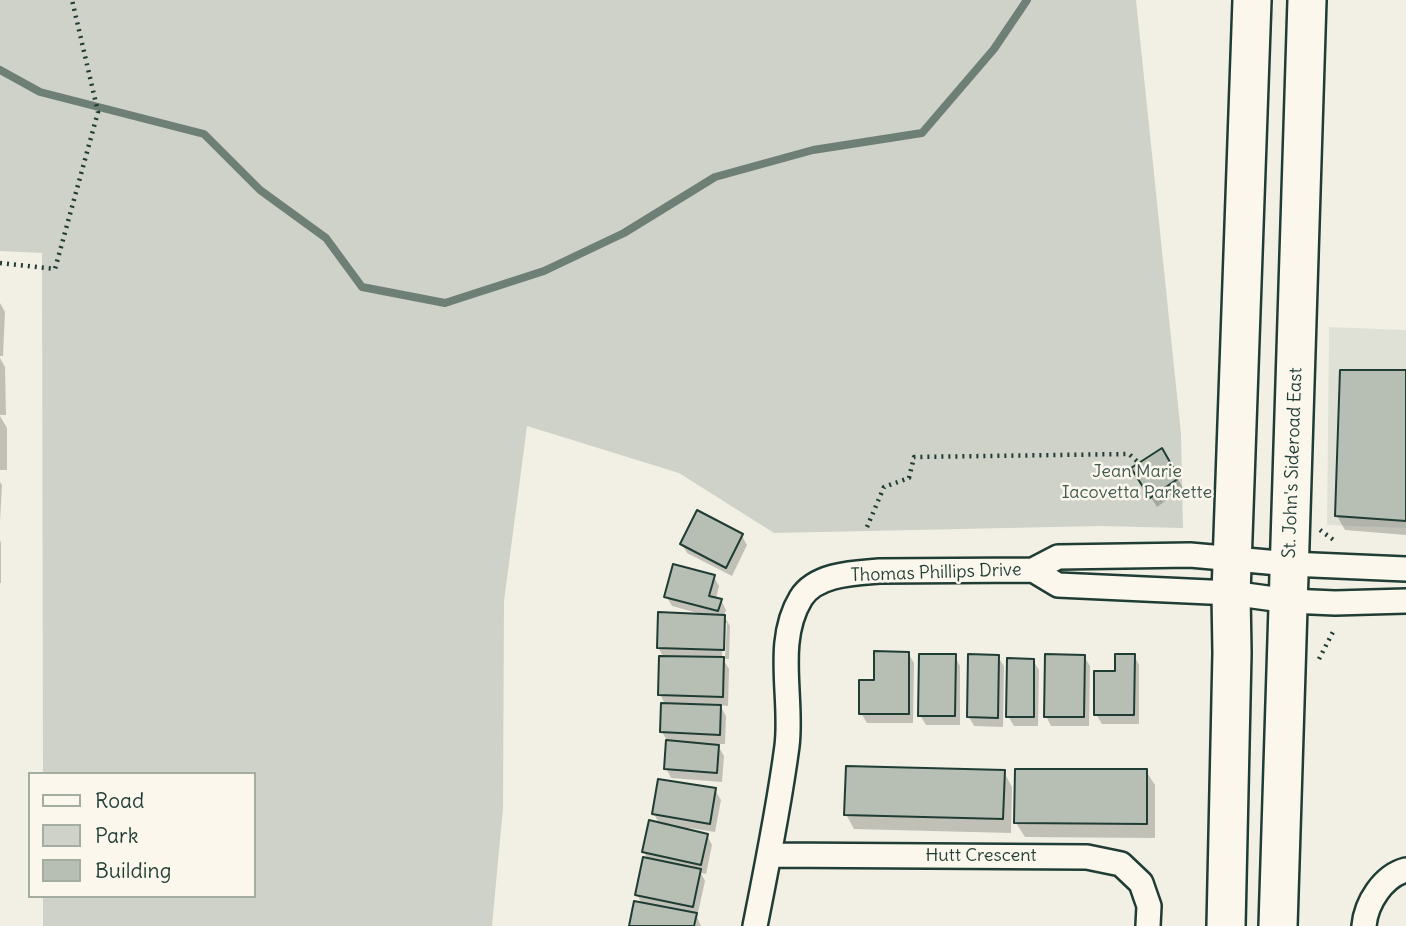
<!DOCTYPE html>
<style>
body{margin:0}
#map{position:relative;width:1406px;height:926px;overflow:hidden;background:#f2f0e5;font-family:Delius,sans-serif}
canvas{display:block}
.legend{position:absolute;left:28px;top:772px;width:228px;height:126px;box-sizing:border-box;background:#fbf7ec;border:2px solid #a3ada2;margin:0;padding:9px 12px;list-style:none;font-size:21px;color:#1f3d34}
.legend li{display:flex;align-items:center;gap:14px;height:35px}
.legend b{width:35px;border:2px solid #a3ada2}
</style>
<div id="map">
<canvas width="1406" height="926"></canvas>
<ul class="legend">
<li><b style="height:9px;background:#fbf7ec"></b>Road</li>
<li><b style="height:19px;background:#cfd2c8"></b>Park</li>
<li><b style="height:19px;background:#b7beb3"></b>Building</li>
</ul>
</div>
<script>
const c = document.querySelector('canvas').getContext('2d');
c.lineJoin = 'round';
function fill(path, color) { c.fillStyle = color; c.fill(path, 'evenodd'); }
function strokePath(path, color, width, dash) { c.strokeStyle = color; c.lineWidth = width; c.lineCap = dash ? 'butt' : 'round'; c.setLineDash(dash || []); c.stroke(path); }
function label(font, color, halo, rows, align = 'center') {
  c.font = font + ' Delius,sans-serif'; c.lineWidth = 5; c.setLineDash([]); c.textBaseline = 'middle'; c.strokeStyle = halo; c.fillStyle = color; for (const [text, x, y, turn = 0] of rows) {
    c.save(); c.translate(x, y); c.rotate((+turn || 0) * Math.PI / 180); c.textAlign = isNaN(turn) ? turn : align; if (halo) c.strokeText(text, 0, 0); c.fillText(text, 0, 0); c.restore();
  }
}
fill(new Path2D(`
 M1329 327 1406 330V528L1327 525Z`), '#e0e1d6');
fill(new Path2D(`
 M0 0H1136L1181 434 1183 528 1101 526 774 533 679 473 527 426 504 601 503 808 492 926H43V896H254V774H43L42 253 0 251Z`), '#cfd2c8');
fill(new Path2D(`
 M0 303 5 312 3 356H0Z
 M0 358 5 367 6 415H0Z
 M1406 372V535L1345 530 1337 516Z
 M0 416 7 428V470H0Z
 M1161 451 1183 488 1157 507 1133 469Z
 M0 482 2 485 0 522Z
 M742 536 747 545 732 576 687 553 682 544Z
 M0 540 1 543V583H0Z
 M714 577 719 586 716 599 721 600 726 610 724 616 730 626 729 659H723L729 669 728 706 720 705 726 716 725 744H717L724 756 722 782 671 778 666 768 668 742 662 732 665 704 660 694 664 658 658 647 701 614 672 606 666 596ZM723 623H727L725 659H722Z
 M908 653 914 663 913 723H867L861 713 875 682Z
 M1134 655 1139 665V724H1102L1096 714 1117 673Z
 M955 656 960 666V725H926L920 715Z
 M1084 656 1090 666 1089 726H1051L1046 716Z
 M998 657 1004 666 1003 727 974 726 969 717Z
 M1033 660 1039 670 1038 726H1014L1008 716Z
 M1146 771 1155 785V838L1025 837 1016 823Z
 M1004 772 1012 787 1011 833 854 829 846 814Z
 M715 790 721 800 715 832 689 828 688 831 707 835 712 845 706 874 701 873 705 881 697 917 701 926H631L642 904 637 895 648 860 644 852 660 825 654 814Z`), '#0003');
strokePath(new Path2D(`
 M0 70 40 92 204 134 260 190 326 238 362 287 445 303 544 271 624 233 715 177 813 150 922 133 994 49 1027 0`), '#6e7f75', 8);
const building = new Path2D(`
 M1340 370H1406V521L1335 516Z
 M1162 448 1179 478 1150 498 1131 468Z
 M697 510 743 534 726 568 680 544Z
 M673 564 715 575 709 596 722 599 718 611 664 597Z
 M658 612 725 615 724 650 657 648Z
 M874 651 909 652V714H859V680H874Z
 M919 654H956L955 716H918Z
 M968 654 999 655 998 718 967 717Z
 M1045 654 1085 655 1084 717H1044Z
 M1115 654H1135L1134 715H1094V671H1115Z
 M659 656 724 657 723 697 658 695Z
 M1007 658 1034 659V717H1006Z
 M661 703 721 705 720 735 660 732Z
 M666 740 719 745 717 773 664 769Z
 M846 766 1005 770 1003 819 844 815Z
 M1015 769H1147V824L1014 823Z
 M658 779 716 788 710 824 652 814Z
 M649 820 708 834 701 865 642 852Z
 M643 857 701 869 693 907 635 895Z
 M634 901 697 913 694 926H629Z`);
fill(building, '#b7beb3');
strokePath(building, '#1f3d34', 2);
const minor = new Path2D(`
 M1033 570 1058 585 1231 593 1289 601 1335 603 1406 601
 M770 855 1087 857 1121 864 1141 883 1149 906 1148 926
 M755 926C767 866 779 807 787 746 793 698 774 642 801 598 816 574 854 573 879 571L1033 570 1058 557 1190 555 1290 564 1406 569
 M1364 926C1366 903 1383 876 1406 870`);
const primary = new Path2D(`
 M1226 926 1232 653 1231 593 1252 0
 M1278 926 1307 0`);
strokePath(minor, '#1f3d34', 28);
strokePath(primary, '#1f3d34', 42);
strokePath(new Path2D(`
 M0 263 55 269 98 112 72 0
 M867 527 884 487 909 478 914 457 1129 454 1139 463
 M1320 530 1335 541
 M1319 659 1334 630`), '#1f3d34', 4.5, [2, 5]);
strokePath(minor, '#fbf7ec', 23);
strokePath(primary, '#fbf7ec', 37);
label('18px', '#1f3d34', '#fbf7ec', [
 ["St. John's Sideroad East",1293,463,-88],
 ["Thomas Phillips Drive",936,573,-2],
 ["Hutt Crescent",981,856]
]);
label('18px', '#425b52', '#fbf7ec', [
 ["Jean Marie",1137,472],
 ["Iacovetta Parkette",1137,493]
]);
</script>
